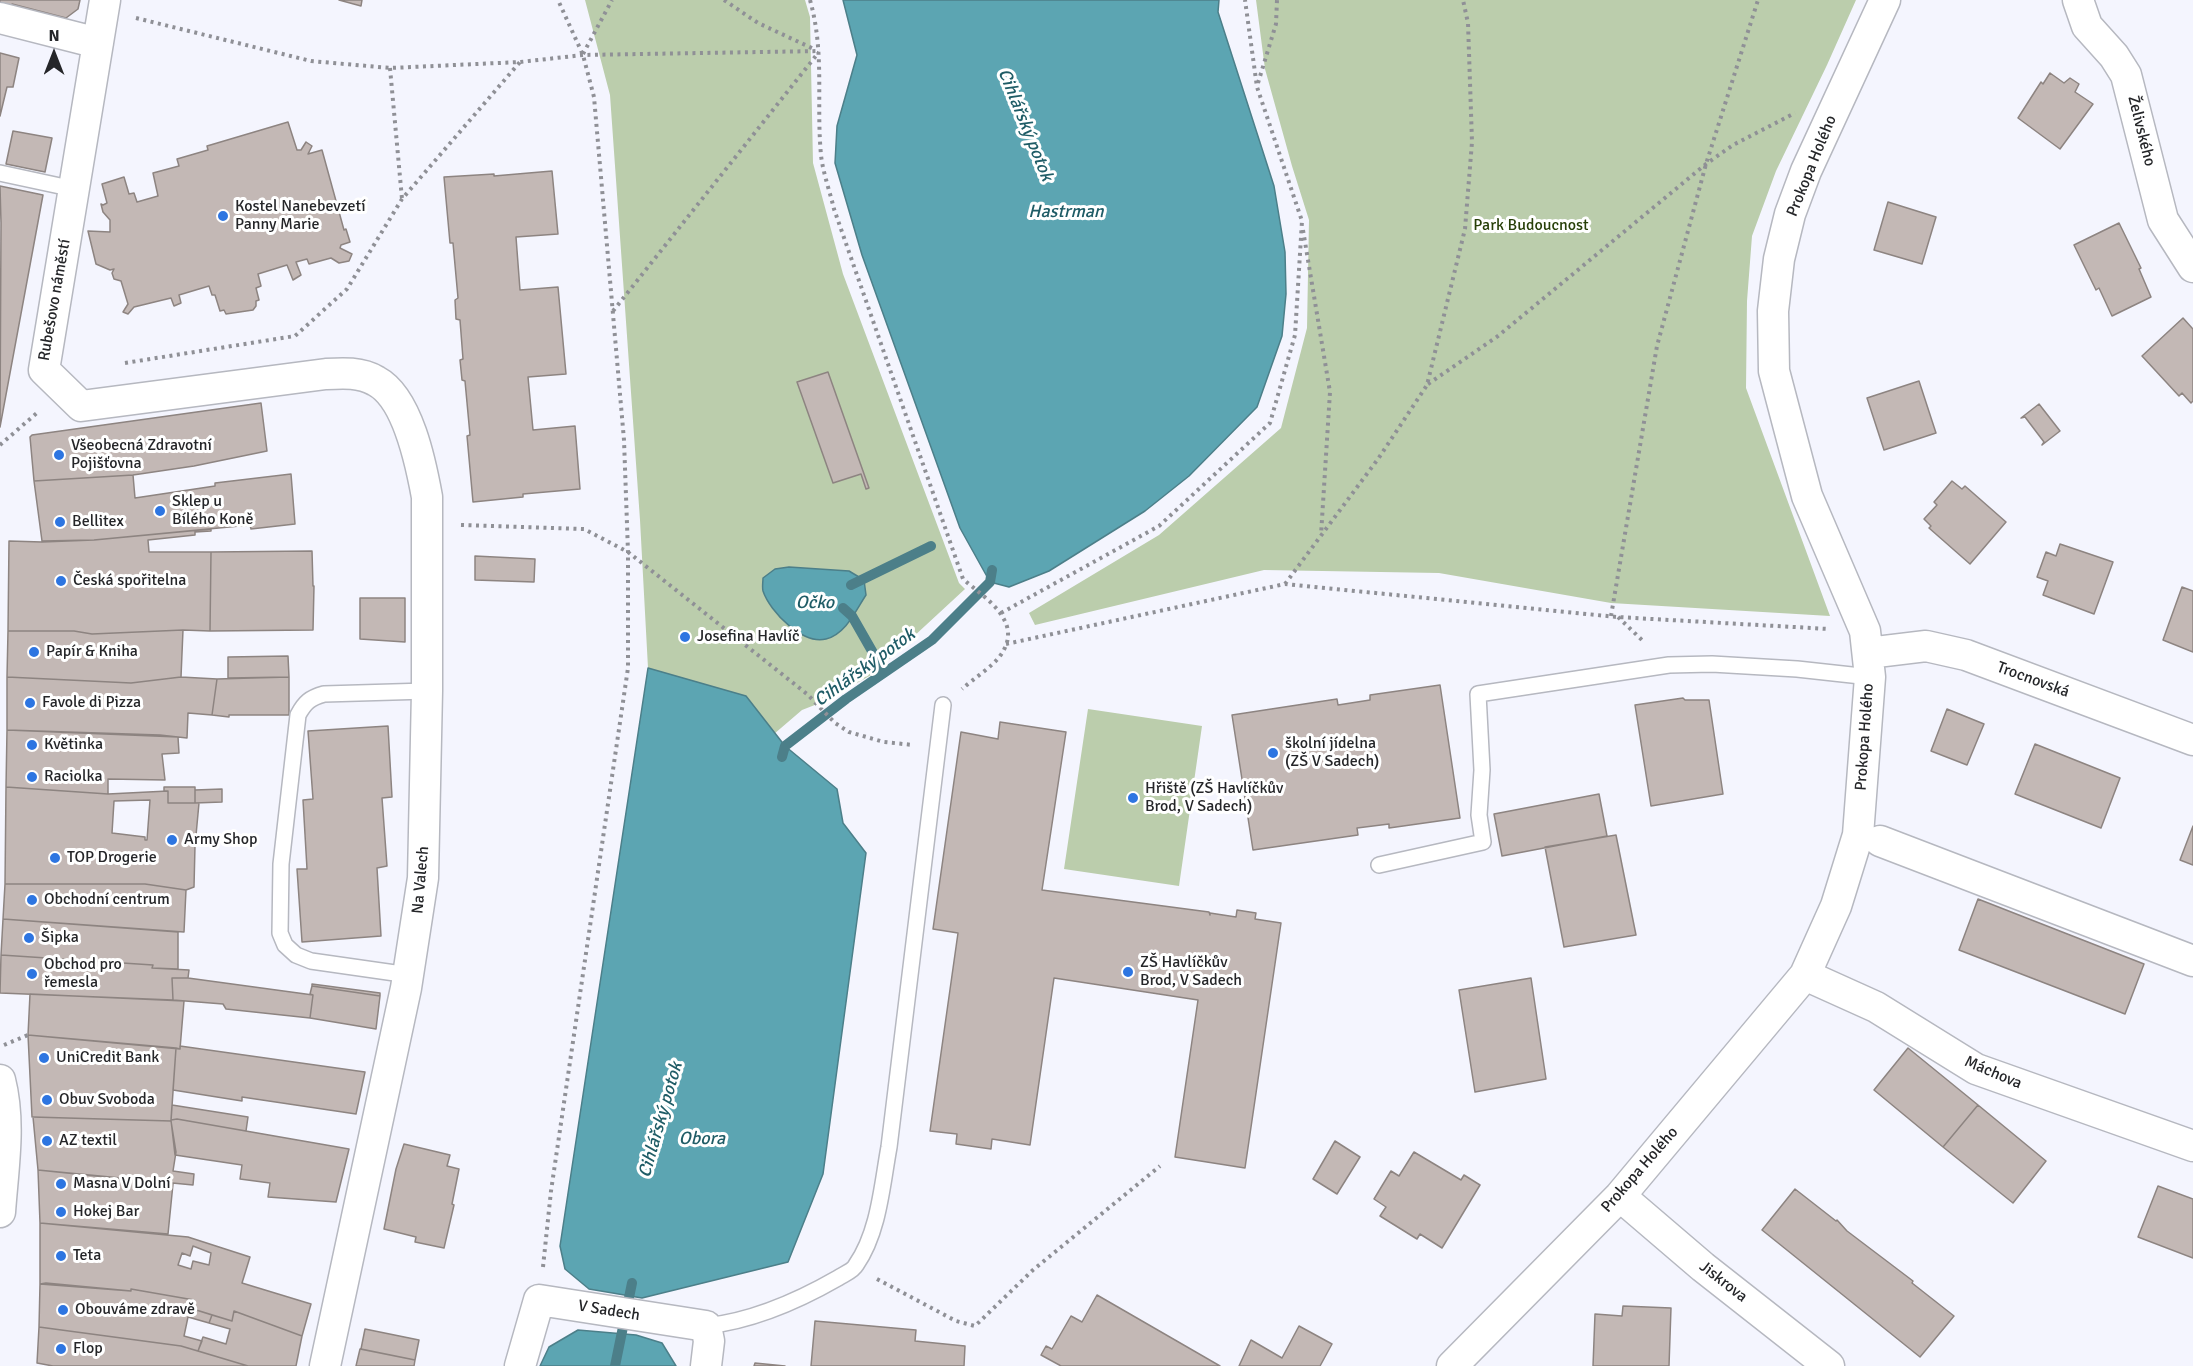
<!DOCTYPE html>
<meta charset="utf-8">
<style>
body{margin:0}
#map{position:relative;width:2193px;height:1366px;overflow:hidden;background:#f4f5fe;font-family:Signika,sans-serif}
canvas{display:block}
.north{position:absolute;left:24px;top:24px;width:60px;height:60px;-webkit-text-stroke:4px #fff;paint-order:stroke;rotate:0deg;font-size:16px;font-weight:700;line-height:24px;text-align:center;color:#252629}
.north::after{content:'';display:block;margin:auto;width:21px;height:27px;background:#252629;clip-path:polygon(50% 0,100% 100%,50% 72%,0 100%)}
</style>
<div id="map">
<canvas width="2193" height="1366"></canvas>
<div class="north">N</div>
</div>
<script>
const c = document.querySelector('canvas').getContext('2d');
c.lineJoin = 'round';
function fill(path, color) { c.fillStyle = color; c.fill(path, 'evenodd'); }
function strokePath(path, color, width, dash) { c.strokeStyle = color; c.lineWidth = width; c.lineCap = dash ? 'butt' : 'round'; c.setLineDash(dash || []); c.stroke(path); }
function label(font, color, halo, rows, align = 'center') {
  c.font = font + ' Signika,sans-serif'; c.lineWidth = 6; c.setLineDash([]); c.textBaseline = 'middle'; c.strokeStyle = halo; c.fillStyle = color; for (const [text, x, y, turn = 0] of rows) {
    c.save(); c.translate(x, y); c.rotate((+turn || 0) * Math.PI / 180); c.textAlign = isNaN(turn) ? turn : align; if (halo) c.strokeText(text, 0, 0); c.fillText(text, 0, 0); c.restore();
  }
}
fill(new Path2D(`
 M585 0H805L810 17 813 163 843 274 959 583 965 589 873 674 825 701 802 710 774 734 745 696 648 668 640 520 610 95Z
 M1256 0H1856L1827 65 1776 171 1752 236 1747 301 1746 388 1830 616 1611 603 1439 573 1264 570 1035 625 1029 613 1159 535 1281 428 1307 328 1309 220 1292 166 1265 69Z
 M1088 709 1202 726 1179 886 1064 869Z`), '#bbcdac');
const water = new Path2D(`
 M843 0H1219L1218 12 1274 186 1285 252 1286 294 1282 336 1257 407 1189 476 1145 511 1049 571 1009 587 990 582 960 528 862 255 835 163 837 126 857 55Z
 M789 567 849 571 864 580 866 595C856 610 846 634 826 639 803 645 770 612 763 591 762 587 763 582 763 578L775 569Z
 M648 668 746 696 785 746 837 789 843 823 866 853 823 1174 788 1262 642 1298 589 1289 565 1269 560 1246Z
 M578 1330 636 1335 662 1343 676 1366H540L549 1347Z`);
fill(water, '#5ca5b2');
strokePath(water, '#4c7f89', 1.5);
strokePath(new Path2D(`
 M851 585 931 546
 M843 608 852 616 884 672
 M782 757 785 746 846 699 932 640 990 582 992 570
 M615 1366 632 1283`), '#4c7f89', 10);
const building = new Path2D(`
 M0 0H80L78 9 66 18 12 4 11 6 0 3Z
 M339 0H362L361 6Z
 M0 53 19 58 13 87H7L0 116Z
 M2050 73 2064 83 2070 78 2079 84 2075 92 2093 104 2060 149 2018 118 2041 82 2043 84Z
 M288 122 297 150H301L306 142 312 146 308 154 322 150 344 230 346 229 350 242 341 245 340 248 352 254 349 261 339 263 331 258 309 264 307 259 296 262 301 275 293 280 287 265 258 274 261 286 256 288 259 300 256 301V306L253 310 226 314 224 310 220 311 215 295H212L209 286 179 295 181 303 174 306 171 298 134 307 128 314 123 312 128 304 121 281 114 279 112 273 114 269 110 270 96 264 88 231 110 232V220L103 212 101 204 103 205 107 203 102 184 124 177 129 194 134 193 137 202 158 196 153 173 179 166 177 159 208 150 207 146Z
 M13 131 52 138 45 172 6 164Z
 M552 171 558 234 516 237 520 290 558 287 566 374 528 377 533 430 575 426 580 489 523 494V497L473 502 467 436 470 435 465 381 462 380 460 360 463 359 460 320 456 319 455 300 458 298 453 243H450L444 177 494 174V176Z
 M0 186 43 195 0 427 1 223Z
 M1888 202 1936 217 1922 264 1874 250Z
 M2119 223 2141 268 2139 269 2151 297 2112 316 2099 288 2096 290 2074 245Z
 M2183 318 2193 329V401L2191 403 2182 393 2179 396 2142 356Z
 M828 372 869 488 866 489 861 474 833 483 797 382Z
 M1919 381 1936 433 1884 450 1867 398Z
 M261 403 267 451 194 466 133 475 34 481 30 437 32 435Z
 M2039 404 2060 431 2042 445 2044 442 2025 417 2021 418Z
 M291 474 295 524 251 529 250 525 94 540 42 541 34 481 133 475 135 498 215 486V483Z
 M1952 481 1962 489 1965 486 2006 522 1970 564 1929 528 1931 526 1924 519 1937 505 1934 502Z
 M211 529V531L195 532V535L148 540 149 552H211L210 631 183 630 92 634 74 631H8L9 541 42 542 94 540Z
 M2060 544 2113 562 2094 614 2043 595 2048 581 2037 577 2046 552 2056 556Z
 M312 551 313 586H314L313 630 210 631 211 552Z
 M475 556 535 559 534 582 475 580Z
 M2182 587 2193 591V652L2163 640Z
 M360 598H405V642L360 639Z
 M183 630 181 677 131 683 7 677 8 631H74L92 634Z
 M288 656 289 677 228 678V657Z
 M7 677 131 683 181 677 217 679 212 715 188 713 187 738 160 735 7 730Z
 M289 677V715H229V717L212 715 217 679Z
 M1440 685 1460 818 1389 828V824L1357 828 1358 835 1253 850 1232 715 1337 699 1338 705 1370 700V695Z
 M1683 698 1685 700H1709L1723 794 1651 806 1635 705Z
 M1947 709 1984 724 1967 765 1931 751Z
 M1000 722 1066 732 1042 890 1209 912 1210 915V913L1236 917 1237 910 1256 913 1255 919 1281 923 1245 1168 1175 1157 1198 1000 1054 978 1030 1145 992 1139 991 1149 956 1144 957 1134 930 1131 958 933 933 929 961 732 998 739Z
 M388 726 392 797 382 798 387 866 377 868 381 936 302 942 297 869H307L303 800 313 799 308 731Z
 M7 730 178 737 179 753 162 754 165 780 108 779V794L6 787Z
 M2035 744 2120 778 2101 828 2015 794Z
 M6 787 108 794 168 791V803H199L195 846 194 887 186 890 145 884H5ZM150 800 147 840H145V837L112 833 114 801Z
 M164 787H195V803H168V791H164Z
 M222 789V802L195 803V790Z
 M1599 794 1607 836 1502 856 1494 814Z
 M2193 826V865L2180 860Z
 M1616 835 1636 935 1564 947 1545 847Z
 M5 884H145L186 890 184 932 3 919Z
 M1978 899 2144 964 2125 1014 1959 950Z
 M3 919 178 932V969L152 968 153 965 1 955Z
 M1 955 153 965 152 968 189 970 188 978H172L173 1000 0 993Z
 M172 978H188L313 995 310 1018 226 1009 223 1004 173 1000Z
 M1531 978 1546 1079 1475 1092 1459 990Z
 M312 984 380 993V996L312 986Z
 M312 986 380 996 376 1029 310 1018 313 995 310 994Z
 M30 994 184 1001 180 1049 28 1035Z
 M28 1035 176 1048 171 1121 32 1117Z
 M180 1046 365 1072 356 1114 242 1097V1101L173 1090 176 1048 180 1049Z
 M1908 1048 1978 1105 1943 1147 1874 1090Z
 M172 1105 248 1117 246 1131 177 1119 171 1120Z
 M1978 1105 2046 1161 2013 1203 1943 1147Z
 M33 1117 171 1121 176 1152 173 1171 194 1174 193 1185 38 1170Z
 M177 1119 349 1149 336 1202 268 1197 270 1183 240 1179 242 1165 175 1155 171 1120Z
 M1335 1141 1360 1157 1337 1194 1313 1179Z
 M404 1144 450 1155 447 1166 459 1169 452 1204 454 1205 444 1248 415 1242 416 1237 384 1229 396 1169Z
 M1414 1152 1461 1180 1464 1175 1480 1185 1442 1248 1420 1234 1417 1239 1380 1216 1386 1207 1374 1199 1391 1171 1399 1176Z
 M38 1170 173 1184 168 1234 40 1223Z
 M2158 1186 2193 1199V1258L2138 1237Z
 M1795 1189 1836 1221 1837 1220 1847 1231 1913 1281 1912 1283 1954 1316 1920 1357 1762 1230Z
 M40 1223 188 1237 250 1257 242 1283 311 1304 302 1336 234 1311 232 1321 193 1309 194 1300 131 1289V1291L40 1284ZM193 1246 211 1253 209 1265 193 1261 191 1269 178 1265 182 1253 190 1256Z
 M46 1283 131 1291V1289L194 1300 193 1309 212 1315 209 1323 188 1317 184 1336 202 1341 198 1351 181 1346 39 1327 40 1284Z
 M1097 1295 1220 1366H1061L1041 1355 1046 1346 1052 1349 1071 1316 1082 1322Z
 M1623 1306 1671 1308 1669 1366H1593L1595 1314 1622 1316Z
 M234 1311 302 1336 296 1366H248L198 1351 203 1337 226 1344 230 1329 209 1323 212 1315 232 1321Z
 M815 1321 916 1330 915 1341 965 1346 964 1366H811Z
 M1299 1326 1332 1344 1320 1366H1239L1251 1340 1282 1358Z
 M39 1327 181 1346 248 1366H53L37 1363Z
 M365 1329 419 1340 415 1360 361 1349Z
 M360 1349 415 1360 414 1366H356Z
 M755 1363 785 1366H754Z`);
fill(building, '#c3b8b5');
strokePath(building, '#8d8481', 1.5);
const service = new Path2D(`
 M0 173 74 189
 M1379 865 1483 842 1479 815 1482 770 1478 694 1669 665 1712 664 1797 669 1870 677
 M409 975 311 961 296 955 285 945 280 933 281 864 298 715C305 702 310 698 324 694L427 691
 M706 1326C752 1321 798 1301 838 1278 844 1274 853 1271 856 1265 879 1232 882 1185 889 1147L943 705`);
const minor = new Path2D(`
 M105 0 44 370 81 406 326 374C343 373 361 372 376 381 408 398 421 464 427 497V691L423 878 406 988 325 1366
 M2078 0 2087 26 2114 56 2126 75 2163 220 2193 267
 M0 18 98 43
 M1868 653 1926 646 1966 655 2193 740
 M1880 841 2193 961
 M1805 975 1876 1007 1976 1069 2193 1146
 M0 1080C11 1123 3 1169 0 1212
 M1620 1196 1703 1267 1829 1366
 M520 1366 539 1300 706 1326 709 1341 706 1366
 M1452 1366 1620 1196 1805 975 1836 906 1858 835 1870 677 1865 631 1807 496 1774 371 1773 311 1779 259 1790 214 1806 171 1885 0`);
strokePath(service, '#b6b8c0', 18);
strokePath(minor, '#b6b8c0', 33);
strokePath(new Path2D(`
 M724 0 758 23 816 50
 M810 0C825 53 816 102 821 155 823 173 830 192 834 209L963 579C986 599 1025 622 1000 656 992 667 973 679 962 689
 M136 18 311 61 390 68 520 62 583 55 820 51
 M583 54 612 0
 M390 68 402 199
 M1258 83 1276 24 1277 0
 M1303 230 1330 392 1321 535
 M613 311 819 52
 M125 363 295 336 347 289 402 199 520 62
 M1428 384 1498 336 1706 164 1733 145 1795 113
 M0 445 38 412
 M461 525 584 529 628 552 807 694 835 723 849 732 884 742 913 745
 M1285 584 1378 459 1427 385 1465 229 1472 142 1468 23 1463 0
 M1001 613 1159 526 1270 423 1295 335 1302 221 1257 87 1245 0
 M1611 616 1657 346 1706 164 1758 0
 M1618 617 1643 641
 M1006 644 1285 584 1617 617 1829 629
 M4 1045 28 1035
 M543 1267 551 1191 628 668V552L624 440 594 97 583 55 558 0
 M877 1279 956 1321 975 1326 1033 1270 1160 1166`), '#8f9096', 4, [3, 4.5]);
strokePath(service, '#fff', 15);
strokePath(minor, '#fff', 30);
for (const [x, y, r, color] of [
 [223,216,6,"#2d75e1"],
 [59,455,6,"#2d75e1"],
 [160,511,6,"#2d75e1"],
 [60,522,6,"#2d75e1"],
 [61,581,6,"#2d75e1"],
 [685,637,6,"#2d75e1"],
 [34,652,6,"#2d75e1"],
 [30,703,6,"#2d75e1"],
 [32,745,6,"#2d75e1"],
 [1273,753,6,"#2d75e1"],
 [32,777,6,"#2d75e1"],
 [1133,798,6,"#2d75e1"],
 [172,840,6,"#2d75e1"],
 [55,858,6,"#2d75e1"],
 [32,900,6,"#2d75e1"],
 [29,938,6,"#2d75e1"],
 [1128,972,6,"#2d75e1"],
 [32,974,6,"#2d75e1"],
 [44,1058,6,"#2d75e1"],
 [47,1100,6,"#2d75e1"],
 [47,1141,6,"#2d75e1"],
 [61,1184,6,"#2d75e1"],
 [61,1212,6,"#2d75e1"],
 [61,1256,6,"#2d75e1"],
 [63,1310,6,"#2d75e1"],
 [61,1349,6,"#2d75e1"]
]) { const dot = new Path2D(); dot.arc(x, y, r, 0, 2 * Math.PI); c.fillStyle = color; c.fill(dot); strokePath(dot, '#fff', 2); }
label('16px', '#252629', '#fff', [
 ["Želivského",2141,131,76],
 ["Prokopa Holého",1812,166,-68],
 ["Rubešovo náměstí",55,300,-80],
 ["Trocnovská",2033,680,20],
 ["Prokopa Holého",1865,737,-86],
 ["Na Valech",421,880,-85],
 ["Máchova",1993,1073,23],
 ["Prokopa Holého",1640,1170,-49],
 ["Jiskrova",1723,1282,38],
 ["V Sadech",609,1311,9]
]);
label('16px', '#252629', '#fff', [
 ["Kostel Nanebevzetí",235,207],
 ["Panny Marie",235,225],
 ["Všeobecná Zdravotní",71,446],
 ["Pojišťovna",71,464],
 ["Sklep u",172,502],
 ["Bílého Koně",172,520],
 ["Bellitex",72,522],
 ["Česká spořitelna",73,581],
 ["Josefina Havlíč",697,637],
 ["Papír & Kniha",46,652],
 ["Favole di Pizza",42,703],
 ["školní jídelna",1285,744],
 ["(ZŠ V Sadech)",1285,762],
 ["Květinka",44,745],
 ["Raciolka",44,777],
 ["Hřiště (ZŠ Havlíčkův",1145,789],
 ["Brod, V Sadech)",1145,807],
 ["Army Shop",184,840],
 ["TOP Drogerie",67,858],
 ["Obchodní centrum",44,900],
 ["Šipka",41,938],
 ["ZŠ Havlíčkův",1140,963],
 ["Brod, V Sadech",1140,981],
 ["Obchod pro",44,965],
 ["řemesla",44,983],
 ["UniCredit Bank",56,1058],
 ["Obuv Svoboda",59,1100],
 ["AZ textil",59,1141],
 ["Masna V Dolní",73,1184],
 ["Hokej Bar",73,1212],
 ["Teta",73,1256],
 ["Obouváme zdravě",75,1310],
 ["Flop",73,1349]
], 'left');
label('16px', '#273f08', '#fff', [
 ["Park Budoucnost",1531,226]
]);
label('italic 18px', '#1f5c66', '#fff', [
 ["Cihlářský potok",1025,125,68],
 ["Hastrman",1066,212],
 ["Očko",815,603],
 ["Cihlářský potok",865,668,-36],
 ["Cihlářský potok",661,1120,-74],
 ["Obora",702,1139]
]);
</script>
